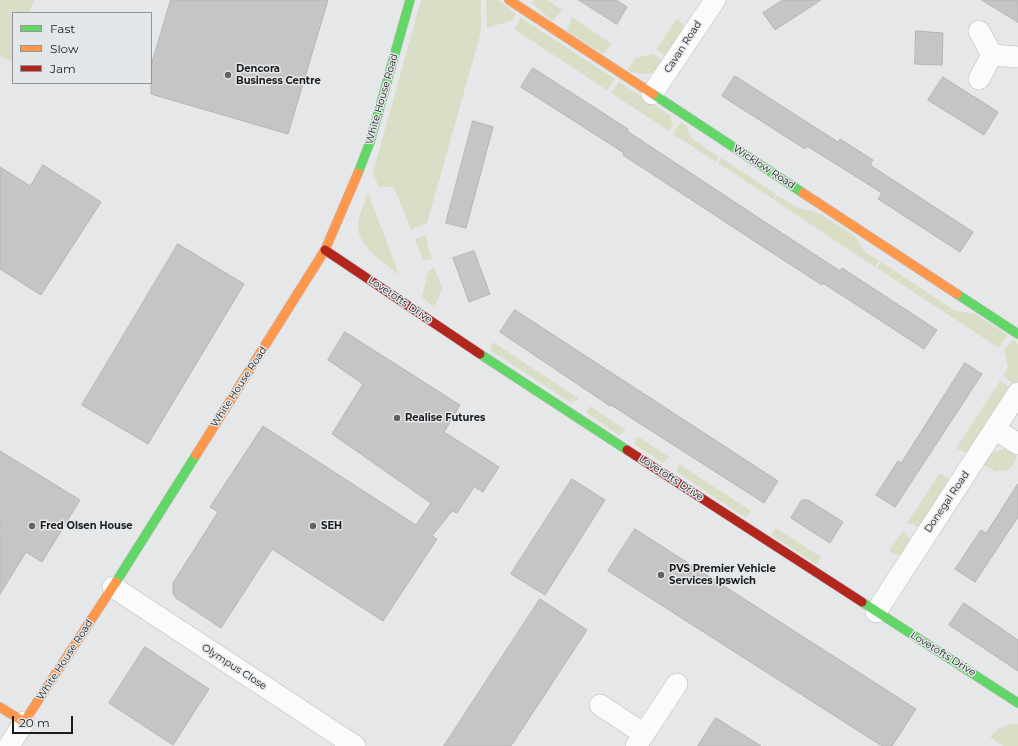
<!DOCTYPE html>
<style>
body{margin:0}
#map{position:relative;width:1018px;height:746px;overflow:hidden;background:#e5e7e8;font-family:Montserrat,sans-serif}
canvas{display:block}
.legend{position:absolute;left:12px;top:12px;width:140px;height:72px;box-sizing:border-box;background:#e4e7e9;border:1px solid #949697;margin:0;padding:5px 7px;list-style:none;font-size:12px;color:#1b1c1d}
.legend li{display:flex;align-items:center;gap:8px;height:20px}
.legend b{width:20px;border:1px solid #949697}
.scale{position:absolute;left:12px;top:716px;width:61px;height:18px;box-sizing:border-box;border:2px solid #1b1c1d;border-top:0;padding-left:5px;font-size:12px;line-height:14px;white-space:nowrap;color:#1b1c1d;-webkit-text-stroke:3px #e4e7e9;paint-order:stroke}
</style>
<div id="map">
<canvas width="1018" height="746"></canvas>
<ul class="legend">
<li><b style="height:5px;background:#63d668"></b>Fast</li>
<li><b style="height:5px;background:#ff974d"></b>Slow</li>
<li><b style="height:5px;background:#b3261e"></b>Jam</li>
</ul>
<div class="scale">20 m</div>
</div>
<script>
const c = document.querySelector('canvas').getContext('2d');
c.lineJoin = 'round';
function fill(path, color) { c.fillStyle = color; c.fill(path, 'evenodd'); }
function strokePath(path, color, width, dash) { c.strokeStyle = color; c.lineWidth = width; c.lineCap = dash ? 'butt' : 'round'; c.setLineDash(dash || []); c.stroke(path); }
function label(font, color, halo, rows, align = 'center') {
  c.font = font + ' Montserrat,sans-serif'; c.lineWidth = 3; c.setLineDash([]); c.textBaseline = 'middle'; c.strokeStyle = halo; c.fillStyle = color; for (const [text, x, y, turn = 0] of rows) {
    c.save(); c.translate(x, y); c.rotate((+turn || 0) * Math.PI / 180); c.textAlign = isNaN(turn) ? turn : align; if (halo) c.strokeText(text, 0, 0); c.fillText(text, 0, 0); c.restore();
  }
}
fill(new Path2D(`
 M0 0H34L29 13H13L12 62 0 56Z
 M421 0H481V32L427 223 411 230 394 187H379L373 173Z
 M486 0H498L516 14 513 20 487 28Z
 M534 0H547L563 10 552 21 532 3Z
 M572 17 612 44 603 54 567 31Z
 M521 18 615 79 607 90 514 29Z
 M677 18 687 30 668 58 656 50Z
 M653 54 666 63C651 75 646 77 627 70L636 58Z
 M619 82 671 116V123L673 124 669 131 611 93Z
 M681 122 687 126 691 138 719 157 716 162 673 134Z
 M721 158 776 194 773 199 718 163Z
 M368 193 399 275C385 263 358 247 358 226 359 215 364 203 368 193Z
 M777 195 798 208 819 213 855 236 864 251 879 261 875 267 774 200Z
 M426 235 428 248 432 259 423 260 415 239Z
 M881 262 955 311 975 314 1008 335 999 348 877 268Z
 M434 267 442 288 434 308 422 297 428 272Z
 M1013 339 1018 344V382L1016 385 1003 376 1008 367 1004 351Z
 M493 342 579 399 571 403 490 350Z
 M1000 381 1013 389 970 455 956 448Z
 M589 406 626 430 619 435 587 413Z
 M637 436 669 457 663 463 634 444Z
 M1009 449 1017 453V457L1010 469 995 472 985 465 983 460C991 453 998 449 1009 449Z
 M679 464 751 511 746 518 677 472Z
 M940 473 948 478 951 485 923 528 907 523Z
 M776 528 821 557 816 564 771 535Z
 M903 531 913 542 904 556 897 555 889 551Z
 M1011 724H1018V746H1003L990 737 998 729Z`), '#d9dec7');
const building = new Path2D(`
 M171 0H328L288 134 151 94V66Z
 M579 0H616L627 7 617 24Z
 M783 0H821L775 30 763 13Z
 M982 0H1018V22Z
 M916 31 943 33 942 65 915 64Z
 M533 68 628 129 627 131 762 220 840 271 842 268 937 330 924 349 823 283 822 285 774 254 623 155 624 153 521 87Z
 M735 76 838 142 840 139 873 160 870 165 973 232 960 252 878 199 882 193 807 146 805 149 722 96Z
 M943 77 998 112 984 135 928 100Z
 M473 121 493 127 466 228 446 223Z
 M43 165 101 202 41 295 0 269V167L30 186Z
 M178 244 244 284 148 444 82 405Z
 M474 251 490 294 469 302 453 258Z
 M515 310 778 481 764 503 611 405 610 406 500 332Z
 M345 332 460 405 444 432 499 467 483 492 474 487 457 513 452 511 432 536 437 539 383 621 272 549 221 628 176 598 173 594V583L218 512 210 507 263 426 416 525 431 503 332 434 363 384 328 360Z
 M965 363 982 374 895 507 876 495 898 461 901 463Z
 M0 451 80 500 42 562 26 552 0 594Z
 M572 479 605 500 545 595 511 574Z
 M1018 484V517L975 582 955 569 981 530 986 533Z
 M802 500H808L843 522 830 543 791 518Z
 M635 529 916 709 892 746H882L608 571Z
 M540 599 587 630 511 746H444Z
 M964 603 1018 640V671L949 625Z
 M145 647 209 689 173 745 109 703Z
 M716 718 761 746H698Z`);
fill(building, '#c6c5c6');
strokePath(building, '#b4b4b4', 1);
const street = new Path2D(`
 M979 31 992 55 979 79
 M992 55 1018 57
 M652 94 715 0
 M995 429 1018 444
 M113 587 355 746
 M876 612 1018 393
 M600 705 644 734
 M9 746 24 722
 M636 746 677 684`);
const fast = new Path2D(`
 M653 94 803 193
 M358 173 370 142 410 0
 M957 294 1018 334
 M480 354 627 450
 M116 582 196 455
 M862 602 1018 703`);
const slow = new Path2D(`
 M509 0 653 94
 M803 193 957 294
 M196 455 325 250 358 173
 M0 707 24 722 116 582`);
const jam = new Path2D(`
 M325 250 480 354
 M627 450 862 602`);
strokePath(street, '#bbbdbd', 22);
strokePath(fast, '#bbbdbd', 10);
strokePath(slow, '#bbbdbd', 10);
strokePath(jam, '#bbbdbd', 10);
strokePath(street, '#fbfbfc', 21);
strokePath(fast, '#63d668', 9);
strokePath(slow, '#ff974d', 9);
strokePath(jam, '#b3261e', 9);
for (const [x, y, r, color] of [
 [228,75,4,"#626364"],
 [397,418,4,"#626364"],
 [32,526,4,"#626364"],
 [313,526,4,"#626364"],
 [661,575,4,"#626364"]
]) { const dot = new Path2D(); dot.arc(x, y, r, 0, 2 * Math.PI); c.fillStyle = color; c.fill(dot); strokePath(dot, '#e4e7e9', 1.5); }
label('10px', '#1b1c1d', '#e4e7e9', [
 ["Cavan Road",683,47,-57],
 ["White House Road",382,99,-74],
 ["Wicklow Road",764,167,33],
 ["Lovetofts Drive",400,300,34],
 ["White House Road",239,387,-57],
 ["Lovetofts Drive",671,478,33],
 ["Donegal Road",947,502,-56],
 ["Lovetofts Drive",943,654,32],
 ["White House Road",65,660,-57],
 ["Olympus Close",234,667,33]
]);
label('bold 10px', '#1b1c1d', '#e4e7e9', [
 ["Dencora",236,69],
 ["Business Centre",236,81],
 ["Realise Futures",405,418],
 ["Fred Olsen House",40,526],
 ["SEH",321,526],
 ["PVS Premier Vehicle",669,569],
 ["Services Ipswich",669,581]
], 'left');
</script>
